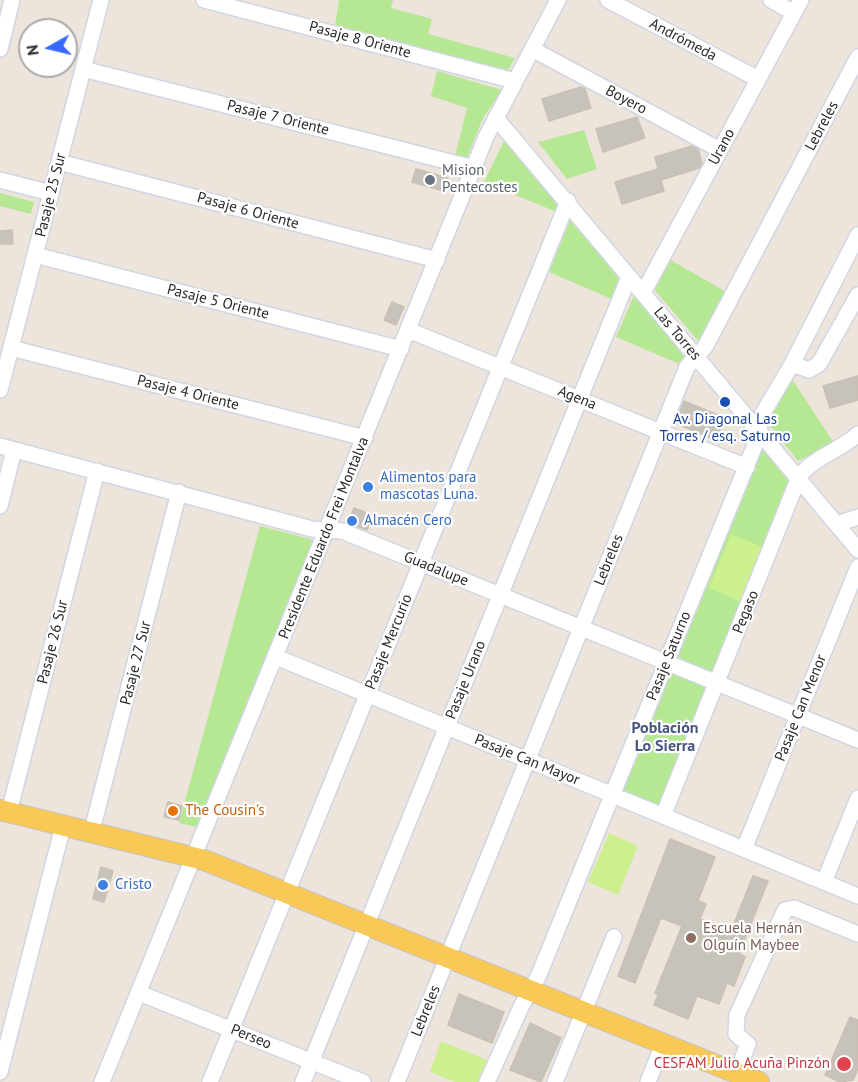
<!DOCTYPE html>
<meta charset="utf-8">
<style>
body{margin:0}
#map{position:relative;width:858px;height:1082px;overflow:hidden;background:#ede4db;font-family:"PT Sans",sans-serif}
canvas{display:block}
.north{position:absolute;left:18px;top:18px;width:60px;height:60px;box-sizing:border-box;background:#fff;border:2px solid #aaa;border-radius:50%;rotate:262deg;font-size:16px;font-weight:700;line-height:24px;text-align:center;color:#2a2a2a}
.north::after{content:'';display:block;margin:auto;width:21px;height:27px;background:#3769ff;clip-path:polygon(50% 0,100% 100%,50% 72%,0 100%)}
</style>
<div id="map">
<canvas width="858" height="1082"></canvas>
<div class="north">N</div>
</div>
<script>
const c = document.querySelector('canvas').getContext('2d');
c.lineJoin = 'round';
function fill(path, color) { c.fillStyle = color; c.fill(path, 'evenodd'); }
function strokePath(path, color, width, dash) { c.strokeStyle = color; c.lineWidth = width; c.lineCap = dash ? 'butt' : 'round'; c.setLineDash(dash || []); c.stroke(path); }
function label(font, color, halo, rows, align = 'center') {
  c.font = font + ' "PT Sans",sans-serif'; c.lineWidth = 4.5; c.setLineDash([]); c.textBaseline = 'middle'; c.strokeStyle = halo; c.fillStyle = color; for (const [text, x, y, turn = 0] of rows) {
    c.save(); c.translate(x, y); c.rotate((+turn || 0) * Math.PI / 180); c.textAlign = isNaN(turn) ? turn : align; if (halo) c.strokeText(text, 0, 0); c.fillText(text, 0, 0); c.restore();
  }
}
fill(new Path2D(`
 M339 0H393L391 8 432 19 428 34 515 58 506 74 335 27Z
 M437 71 502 90 483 118 466 160 455 156 467 108 431 96Z
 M584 130 597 169 567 179 538 142Z
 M505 139 562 207 559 213 484 182Z
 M0 193 34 202 31 214 0 206Z
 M571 218 624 281 616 301 549 272Z
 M669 259 728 293 700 343 653 288Z
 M635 293 689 356 684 366 616 337Z
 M790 376 834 443 798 461 767 422Z
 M763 447 794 482 717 674 676 659Z
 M260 526 314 540 198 827 179 823Z
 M671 669 711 686 663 808 619 792Z`), '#b6e894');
fill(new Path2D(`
 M731 534 763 547 740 601 709 588Z
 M609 833 638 846 618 895 588 882Z
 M441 1041 487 1060 478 1082H455L430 1072Z`), '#cdf08f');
const building = new Path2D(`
 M581 87 585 89 591 108 549 121 542 99Z
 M637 117 645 138 603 152 596 129Z
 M692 146 698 149 702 163 699 168 661 180 664 191 622 204 615 182 658 169 655 157Z
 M416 169 448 178 444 191 412 182Z
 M12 230 13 244H0V231Z
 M392 302 404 307 396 325 384 320Z
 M858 376V400L830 408 823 386Z
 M684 401 725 418 716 440 675 423Z
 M354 508 372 515 367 530 348 523Z
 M168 802 182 806 179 820 164 817Z
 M670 839 715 857 698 901 706 904 700 919 731 931 753 876 768 881 739 954 745 957 734 986 727 983 719 1004 697 996 688 1019 654 1005 658 995 655 993 682 926 661 918 635 983 618 976Z
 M101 867 113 871 104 902 93 899Z
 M459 994 504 1012 492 1043 448 1025Z
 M850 1017 858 1020V1069L853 1080 840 1082 825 1075Z
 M530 1023 561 1038 541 1082 510 1070Z`);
fill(building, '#c8c3ba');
strokePath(building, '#c9c0b5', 1.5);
const minor = new Path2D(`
 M204 0 515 81
 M608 0 758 79
 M771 0 794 13
 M0 49 12 0
 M532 49 720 150
 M83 69 474 168
 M496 118 858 550
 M59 162 437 260
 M0 180 51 193
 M35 255 401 349
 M643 293 801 0
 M408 330 747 467
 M11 348 365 438
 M792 364 809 370 819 364 858 295
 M0 390 101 0
 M0 446 312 529 342 531 858 740
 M0 506 14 450
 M837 524 858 517
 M276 657 613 795
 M622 799 858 896
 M9 812 97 471
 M663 816 799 477C812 458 841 450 858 434
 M91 834 179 492
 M744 849 858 567
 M824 882 858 798
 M139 993 363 1082
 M0 1072 63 826
 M737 1073 748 1044 736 1034 737 1015 785 910 794 908 858 934
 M102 1082 486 137 558 0
 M210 1082 568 201
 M303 1082 629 277
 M397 1082 687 367 705 347 858 57
 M487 1082 522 1005 538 977 755 445 763 413 792 364 858 235
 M555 1082 614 937
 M648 1082 663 1044`);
const major = new Path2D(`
 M0 810 204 860 759 1082`);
strokePath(minor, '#d0d6e4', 18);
strokePath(major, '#c3c3c3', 22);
strokePath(minor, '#fff', 15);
strokePath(major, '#fac854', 20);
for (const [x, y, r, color] of [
 [430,180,6,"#6b7280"],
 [725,402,6,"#1a4fb4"],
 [368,487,6,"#3f7fe0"],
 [352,521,6,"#3f7fe0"],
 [173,811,6,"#e8710a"],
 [103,885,6,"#3f7fe0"],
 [691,938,6,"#8d6e63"],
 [844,1064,8,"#e0444e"]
]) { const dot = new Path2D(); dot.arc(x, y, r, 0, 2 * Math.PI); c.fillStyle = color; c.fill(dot); strokePath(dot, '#fff', 2); }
label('15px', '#2a2a2a', '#fff', [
 ["Pasaje 8 Oriente",360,40,15],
 ["Andrómeda",683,40,28],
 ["Boyero",626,100,28],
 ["Pasaje 7 Oriente",278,118,14],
 ["Lebreles",822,126,-62],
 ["Urano",722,147,-62],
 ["Pasaje 25 Sur",51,195,-76],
 ["Pasaje 6 Oriente",248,211,15],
 ["Pasaje 5 Oriente",218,302,14],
 ["Las Torres",677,334,50],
 ["Pasaje 4 Oriente",188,393,14],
 ["Agena",577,398,22],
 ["Presidente Eduardo Frei Montalva",324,538,-68],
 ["Lebreles",609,560,-68],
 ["Guadalupe",436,569,22],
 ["Pegaso",746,612,-68],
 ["Pasaje 26 Sur",53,642,-76],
 ["Pasaje Mercurio",389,642,-68],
 ["Pasaje Saturno",669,656,-68],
 ["Pasaje 27 Sur",136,663,-76],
 ["Pasaje Urano",466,680,-68],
 ["Pasaje Can Menor",801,708,-68],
 ["Pasaje Can Mayor",527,760,22],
 ["Lebreles",426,1011,-68],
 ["Perseo",251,1037,22]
]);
label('15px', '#5b616d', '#fff', [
 ["Mision",442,171],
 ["Pentecostes",442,188]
], 'left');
label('15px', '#164399', '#fff', [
 ["Av. Diagonal Las",725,420],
 ["Torres / esq. Saturno",725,437]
]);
label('15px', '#366cbe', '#fff', [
 ["Alimentos para",380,478],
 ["mascotas Luna.",380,495],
 ["Almacén Cero",364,521],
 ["Cristo",115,885]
], 'left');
label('15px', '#c56008', '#fff', [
 ["The Cousin's",185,811]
], 'left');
label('15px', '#785e54', '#fff', [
 ["Escuela Hernán",703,929],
 ["Olguín Maybee",703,946]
], 'left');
label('15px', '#be3a42', '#fff', [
 ["CESFAM Julio Acuña Pinzón",830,1064]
], 'right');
label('bold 16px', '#48557e', '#fff', [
 ["Población",665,728],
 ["Lo Sierra",665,746]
]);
</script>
